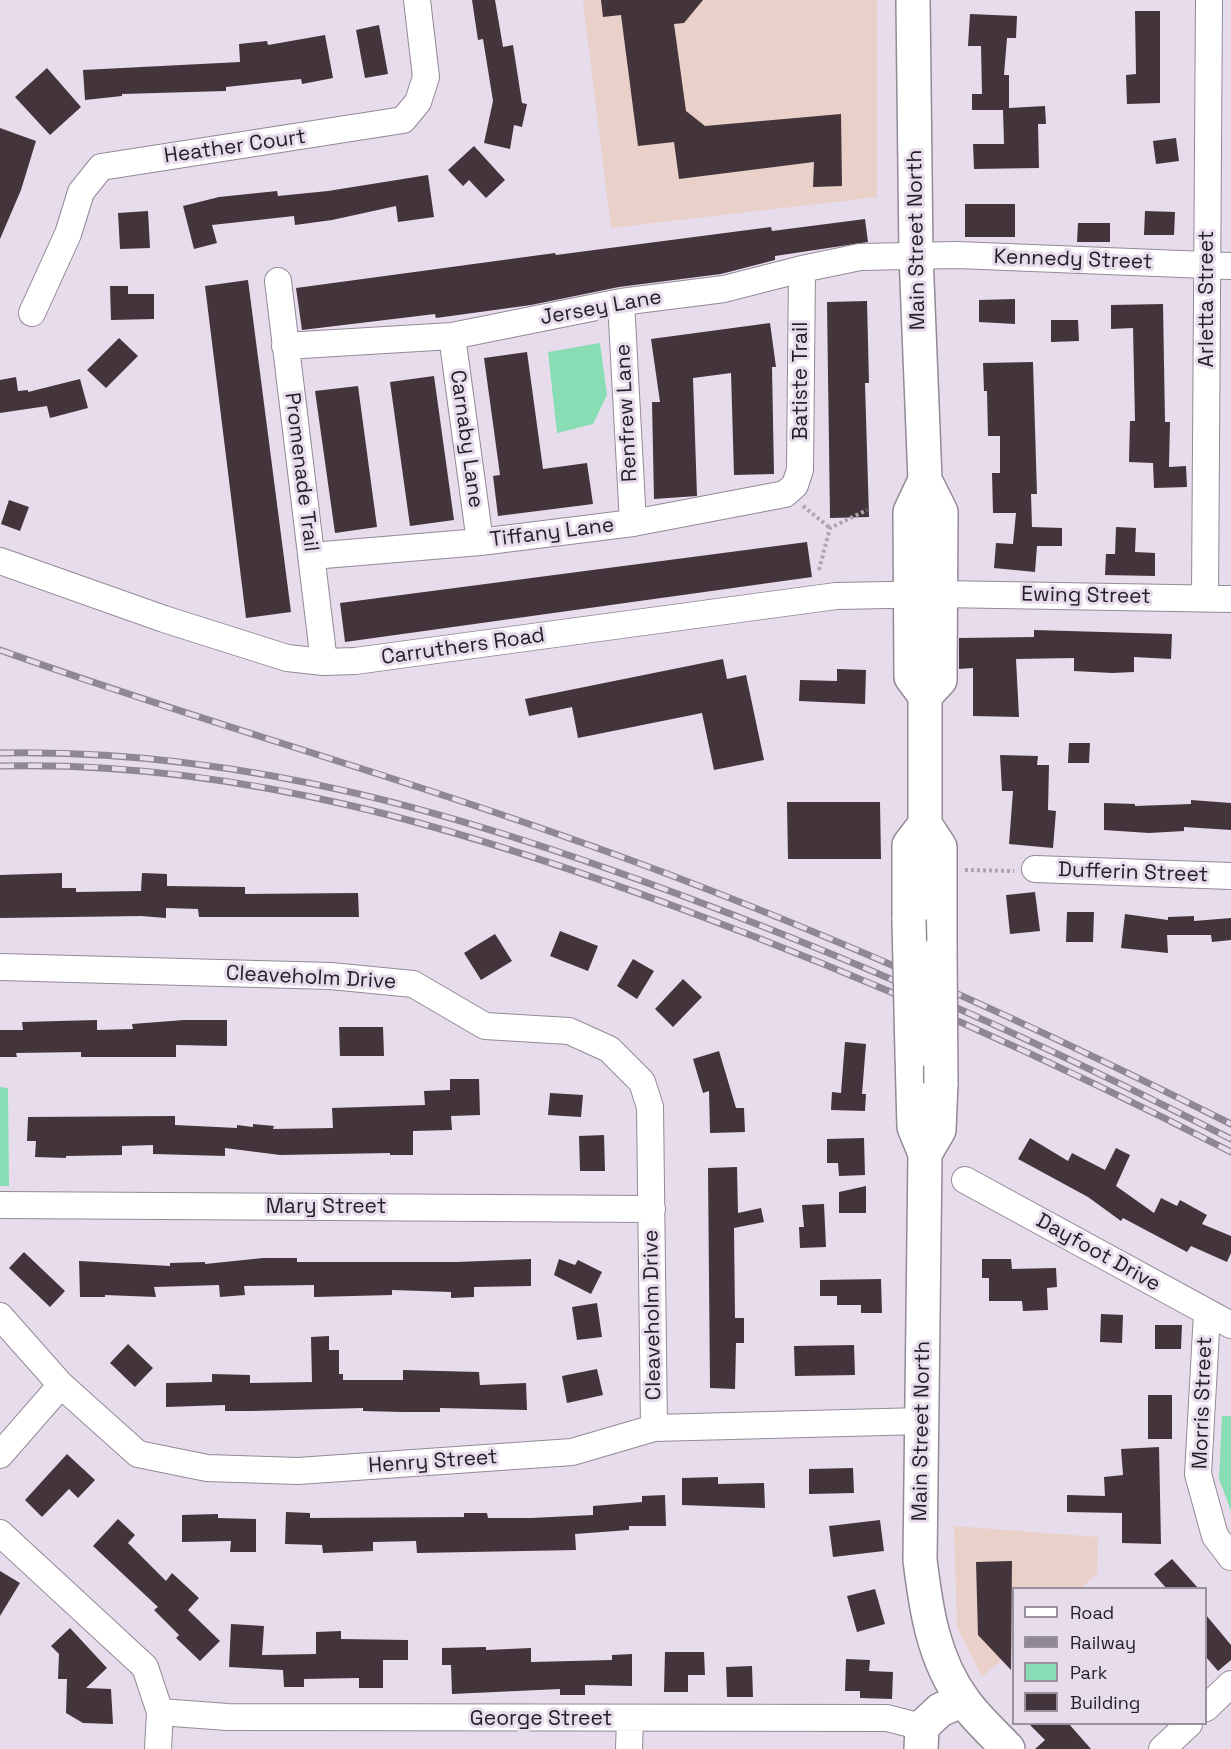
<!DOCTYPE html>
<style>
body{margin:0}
#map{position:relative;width:1231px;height:1749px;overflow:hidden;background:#e7dceb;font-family:"Space Grotesk",sans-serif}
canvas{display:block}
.legend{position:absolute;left:1012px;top:1587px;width:195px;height:138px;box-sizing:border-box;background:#e7dceb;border:2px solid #99919d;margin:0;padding:8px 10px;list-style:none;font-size:18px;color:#252127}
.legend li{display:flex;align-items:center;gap:12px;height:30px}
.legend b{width:30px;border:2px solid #99919d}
</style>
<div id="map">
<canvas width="1231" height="1749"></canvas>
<ul class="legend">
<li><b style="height:8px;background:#fff"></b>Road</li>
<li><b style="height:8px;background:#8f8792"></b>Railway</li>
<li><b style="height:16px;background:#88ddb4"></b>Park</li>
<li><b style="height:16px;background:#43353b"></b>Building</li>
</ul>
</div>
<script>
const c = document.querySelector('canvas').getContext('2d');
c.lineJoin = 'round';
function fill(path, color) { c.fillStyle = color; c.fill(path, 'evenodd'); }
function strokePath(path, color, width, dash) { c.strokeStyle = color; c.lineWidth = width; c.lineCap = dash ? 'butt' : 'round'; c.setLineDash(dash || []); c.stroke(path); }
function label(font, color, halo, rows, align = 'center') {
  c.font = font + ' "Space Grotesk",sans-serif'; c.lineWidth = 6; c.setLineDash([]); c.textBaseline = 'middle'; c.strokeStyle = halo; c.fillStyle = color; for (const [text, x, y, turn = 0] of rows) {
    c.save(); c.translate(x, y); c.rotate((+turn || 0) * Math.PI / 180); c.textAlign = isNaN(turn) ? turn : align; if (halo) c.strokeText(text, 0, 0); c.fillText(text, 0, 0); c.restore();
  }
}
fill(new Path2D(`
 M583 0H877V197L611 228Z
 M954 1526 1098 1537 1097 1574 1081 1588H1014L1013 1649 982 1677 957 1627Z`), '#e9d0c8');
fill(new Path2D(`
 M600 343 607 395 593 424 557 433 548 352Z
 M0 1087 8 1088 9 1186H0Z
 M1222 1416H1231V1511L1219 1479Z`), '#88ddb4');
fill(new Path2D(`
 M472 0H495L503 47 513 45 522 103 527 104 522 127 514 125 510 149 484 143 493 101 483 39 478 40Z
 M601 0H703L684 23 674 24 686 111 705 126 841 114 842 186 813 187 814 162 679 179 674 142 638 146 621 15 603 17Z
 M1135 11H1160V103L1127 104 1126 75 1136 74Z
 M970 14 1017 16 1016 38H1007L1004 75H1009V108L1045 106 1046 124H1038L1039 168 974 169 973 144H1004L1003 110H972V94H982L981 46H968Z
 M379 25 388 74 365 78 356 30Z
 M325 35 333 78 302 84 301 79 226 87V91L122 94V96L85 100 83 70 240 62 239 44 267 41 268 45Z
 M47 68 81 107 50 135 15 97Z
 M0 128 36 141 21 190 0 239Z
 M1176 138 1179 161 1156 164 1153 141Z
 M474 146 505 180 486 198 469 180 463 186 448 170Z
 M428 175 434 217 398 222 396 206 332 220 295 225 294 216 212 225 217 243 194 249 183 206 219 197 277 191 278 196 328 191Z
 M965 204H1015V237H965Z
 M148 211 150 248 120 249 118 213Z
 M1145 211 1175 212 1174 235H1144Z
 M865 219 868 242 775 256V260L721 274 619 287 531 305 436 318 435 314 302 330 296 288 555 253 556 255 771 227 772 231Z
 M1078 223H1110V242H1077Z
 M248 280 291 612 246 618 205 286Z
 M110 286H128V294H154V319L111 320Z
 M1015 299V324L979 322V300Z
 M867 301 869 383H865L869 517 830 518 827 302Z
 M1163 304 1165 422H1170L1169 467 1186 466 1187 487 1154 488 1153 463 1129 462 1130 421H1135L1133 328 1111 329V305Z
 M1051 320H1078L1079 341 1051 342Z
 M770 323 776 367H772L774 474 734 475 731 373 693 378 697 496 654 499 652 402H660L651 339Z
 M119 338 138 356 106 388 87 370Z
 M527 352 543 469 587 463 593 504 498 516 493 476 500 475 484 358Z
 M1033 362 1037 494H1031L1032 527 1062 528V546H1037L1035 572 994 568 996 543 1013 544 1016 513H993L992 473H1000V436H988L987 391H984L983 363Z
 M434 376 454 520 410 526 390 382Z
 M16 377 18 391 28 390V392L80 379 88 408 50 418 47 406 0 413V380Z
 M358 386 377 527 335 533 315 391Z
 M9 500 29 507 20 531 1 524Z
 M1116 527 1136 528 1135 552 1155 553V576L1105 575 1106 554H1115Z
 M807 542 812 577 345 642 340 603Z
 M1034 630 1172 634 1171 659 1134 657V672L1112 673 1074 671V658L1016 659 1019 717 973 716V668L959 669V638L1034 637Z
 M723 659 727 679 746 675 764 760 714 770 702 713 578 738 572 707 529 716 525 699Z
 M837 669 866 670 865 704 799 701 800 680 837 681Z
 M1069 743H1090L1089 763H1068Z
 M1000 755 1038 756 1037 765H1049L1048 810 1056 811 1053 848 1009 844 1013 791H1002Z
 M1191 800 1231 803V830L1184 827V831L1149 833 1104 830V803L1135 804V806L1191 804Z
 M787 802H880L881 859H788Z
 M62 873V888H76V892L141 891 142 873 167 874V886L245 887V894L358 893 359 917H199L198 909 166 908V918L141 916 0 918V875Z
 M1035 892 1040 931 1010 934 1006 895Z
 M1067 912H1094L1093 942H1066Z
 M1125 914 1168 920V917L1194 916V921L1231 918V940L1212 942 1211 935H1167L1168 953 1121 948Z
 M560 931 598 946 588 971 550 956Z
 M495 934 512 961 481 980 464 953Z
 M633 959 654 971 637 999 617 986Z
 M683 979 702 997 673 1027 655 1009Z
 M97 1020V1030L133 1029 132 1024 184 1020H227V1046L176 1045V1057H81V1052L16 1053 17 1057H0V1030H23L22 1022Z
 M339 1027H383L384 1056H340Z
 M845 1042 866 1044 862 1094H866L865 1111 831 1110 832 1092 841 1093Z
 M719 1051 736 1108H744L745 1132 710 1133 709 1091 703 1093 693 1059Z
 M450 1079H479L480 1115 451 1116 452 1130 413 1131V1155H390V1153L280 1155 225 1148V1156L153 1154V1145L122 1146V1155L66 1156V1158L35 1157 36 1141H27L28 1117 175 1116V1125L237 1128V1125L253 1127V1124L274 1126 273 1129 333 1128 332 1108 425 1105 424 1091 450 1090Z
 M550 1093 583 1095 581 1117 548 1115Z
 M604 1135 605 1171H580L579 1136Z
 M864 1138 865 1175 839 1176 838 1163H827V1139Z
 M1030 1138 1068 1161 1072 1153 1105 1170 1116 1148 1130 1155 1116 1186 1154 1213 1161 1198 1177 1206 1180 1200 1207 1215 1202 1224 1231 1236V1253L1227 1262 1191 1246 1187 1252 1123 1218 1121 1221 1088 1197 1018 1159Z
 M737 1167 738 1213 761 1208 764 1222 734 1228 735 1318H744V1343H736L735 1389 710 1388 708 1168Z
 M866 1186V1213H839V1192Z
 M824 1204 826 1247 800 1248 799 1227H804L802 1205Z
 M24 1252 65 1291 50 1307 9 1268Z
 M263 1258H297V1262H457L531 1259V1286L474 1287V1297L451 1298V1292L392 1290V1295L314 1297V1285L244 1286 245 1295 220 1297 219 1285 154 1287 156 1297 105 1295V1297H80L79 1261 170 1266V1263L205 1262V1264Z
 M559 1259 575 1265 578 1260 602 1272 591 1294 554 1275Z
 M982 1259H1011L1012 1269 1056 1268 1057 1287 1047 1288 1048 1310 1023 1311 1022 1301H989V1278H982Z
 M881 1279 882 1313H861V1305H837V1296H820V1280Z
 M597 1303 602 1337 577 1340 572 1307Z
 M1101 1314 1123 1315 1122 1343 1100 1342Z
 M1155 1325H1182L1181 1349H1155Z
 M329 1336V1350H339V1374H343V1380H403V1370L479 1372 480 1385 526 1383 527 1410 440 1408V1412H403L363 1411V1408L251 1411H225V1405L166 1407V1383L212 1382V1374L250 1375V1383L312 1382 311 1337Z
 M128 1344 153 1368 135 1387 110 1363Z
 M854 1345 855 1375 795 1376 794 1346Z
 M597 1369 603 1395 567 1403 562 1376Z
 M1148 1395H1172V1439H1148Z
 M1159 1447 1161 1544 1122 1543V1513L1067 1512V1495L1105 1496 1104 1477 1123 1475 1121 1449Z
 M67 1454 95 1480 78 1498 69 1489 42 1517 25 1500Z
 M853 1468 854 1493 809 1494V1469Z
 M718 1477V1484L764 1483 765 1508 682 1505V1478Z
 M665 1495 666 1526H629V1530L575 1534 576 1550 417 1553 416 1541 373 1542V1551L323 1553 322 1545 285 1544 286 1512 310 1513V1518L464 1517V1513H487L488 1518H531L593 1515V1506L642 1502V1496Z
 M218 1514V1518L256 1519V1552H230L231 1541 182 1542V1515Z
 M118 1519 135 1535 128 1543 166 1581 172 1573 199 1598 188 1610 220 1641 200 1661 176 1638 179 1635 154 1610 158 1607 93 1546Z
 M880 1520 884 1551 833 1557 829 1526Z
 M1172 1559 1198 1588H1166L1154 1574Z
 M1012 1561 1011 1670 978 1635 976 1562Z
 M0 1571 20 1583 0 1616Z
 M875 1589 885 1624 857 1632 847 1596Z
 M1206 1615 1231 1645V1660L1218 1671 1206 1657Z
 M231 1624 264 1626 262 1655 316 1654V1632L341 1631V1639L408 1640V1660H383V1688H359V1678L304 1679V1687H284L283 1670 229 1667Z
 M70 1628 107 1668 86 1688 111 1689 113 1724 83 1723 66 1713 67 1679H58L59 1654 51 1646Z
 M486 1647V1650L531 1648V1662L612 1660V1655L632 1654V1686L585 1685V1695H560V1689L452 1694 451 1665H442V1648Z
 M665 1652H704L705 1675H688V1692H664Z
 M846 1659 870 1660 869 1671 893 1672 892 1699 860 1698V1691H845Z
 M752 1666 753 1697H727L726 1667Z
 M1029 1724H1069L1091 1749H1035L1045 1740Z`), '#43353b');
const minor = new Path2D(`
 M278 281 324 662
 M621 302 633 523
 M32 313 68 234 81 192 101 167 403 120 418 102 426 77 417 0
 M452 336 480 542
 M285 346 452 336 621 302 724 289 802 269 860 257 957 255 1231 266
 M312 556 480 542 633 523 785 494 795 485 800 470 802 269
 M0 561 164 619 287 658 324 662 355 661 836 596 941 594 1231 599
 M1205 597 1209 0
 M1035 869 1231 876
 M0 967 331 976 413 984 485 1026 569 1031 609 1049 642 1082 650 1107 654 1428
 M965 1180 1231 1325
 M0 1205 652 1209
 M1207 1313 1198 1474 1215 1536 1231 1557
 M0 1316 61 1385 138 1454 207 1468 298 1471 572 1452 654 1428 922 1421
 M0 1455 61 1385
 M0 1533 145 1667 160 1712 158 1749
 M1206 1708 1231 1684
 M160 1712 227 1717 887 1718 922 1727
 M629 1749 630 1719
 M1162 1749 1189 1724`);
const major = new Path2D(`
 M913 0 916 255 925 480 941 512 940 680 925 696
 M925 480 910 512 911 677 925 696V824L940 847V951
 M909 920V845L925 824
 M912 1054 914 1127 925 1154 920 1560C926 1609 933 1659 964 1701 976 1718 993 1733 1008 1749
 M925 1154 939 1130 941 1083
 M921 1749 922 1727 940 1710 963 1700`);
strokePath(minor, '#938997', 28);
strokePath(major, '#938997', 36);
strokePath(new Path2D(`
 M803 506 830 528
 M819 570 830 528 867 510
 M965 870 1014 871`), '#ada4b0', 4, [3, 3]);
strokePath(minor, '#fff', 26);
strokePath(major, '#fff', 33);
const rail = new Path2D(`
 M0 650C181 715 367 767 549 831 783 912 1010 1013 1231 1124
 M0 753C246 748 471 816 699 902 881 970 1058 1051 1231 1139
 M0 766C239 760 466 829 687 911 873 980 1055 1061 1231 1152`);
strokePath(rail, '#8f8792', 7);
strokePath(rail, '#e7dceb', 4.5, [14]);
const majorBridge = new Path2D(`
 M909 920 912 1054
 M940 951 941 1083`);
strokePath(majorBridge, '#938997', 36, []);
strokePath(majorBridge, '#fff', 33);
label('21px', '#252127', '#e7dceb', [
 ["Heather Court",235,147,-8],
 ["Main Street North",917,240,-91],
 ["Kennedy Street",1073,260,2],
 ["Arletta Street",1207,299,-90],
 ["Jersey Lane",601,308,-10],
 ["Batiste Trail",801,381,-90],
 ["Renfrew Lane",627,413,-93],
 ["Carnaby Lane",466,439,82],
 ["Promenade Trail",301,472,83],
 ["Tiffany Lane",552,533,-7],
 ["Ewing Street",1086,596,1],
 ["Carruthers Road",463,647,-8],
 ["Dufferin Street",1133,873,2],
 ["Cleaveholm Drive",311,978,3],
 ["Mary Street",326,1207],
 ["Dayfoot Drive",1098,1253,29],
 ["Cleaveholm Drive",653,1315,-91],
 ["Morris Street",1203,1403,-88],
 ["Main Street North",922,1431,-89],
 ["Henry Street",433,1462,-4],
 ["George Street",541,1719]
]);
</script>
